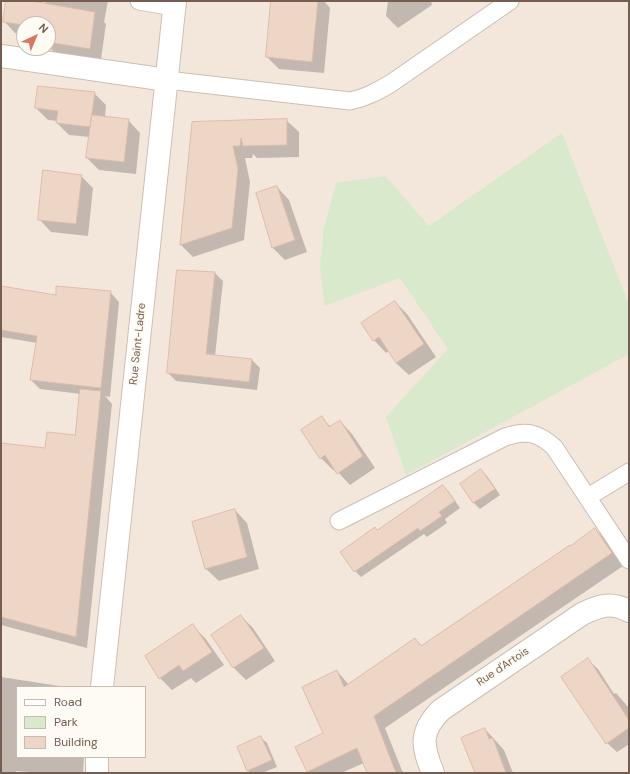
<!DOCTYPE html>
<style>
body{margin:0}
#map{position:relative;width:630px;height:774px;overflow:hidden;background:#fbf5ed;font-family:"DM Sans",sans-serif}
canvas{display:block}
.frame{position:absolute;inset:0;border:2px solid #765d51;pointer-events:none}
.legend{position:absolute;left:16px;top:686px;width:130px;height:72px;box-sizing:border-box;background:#fefaf4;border:1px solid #c8bbb3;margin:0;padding:5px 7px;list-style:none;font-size:12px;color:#765d51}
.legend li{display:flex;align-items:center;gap:8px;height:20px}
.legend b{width:20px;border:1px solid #c8bbb3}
.north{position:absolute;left:16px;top:16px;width:40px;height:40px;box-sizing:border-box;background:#fefaf4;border:1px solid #c8bbb3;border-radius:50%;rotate:44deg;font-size:11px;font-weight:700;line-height:16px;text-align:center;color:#765d51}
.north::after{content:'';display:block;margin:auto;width:14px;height:18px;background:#d9765f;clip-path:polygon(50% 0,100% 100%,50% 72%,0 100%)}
</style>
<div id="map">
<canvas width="630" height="774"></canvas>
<div class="frame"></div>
<ul class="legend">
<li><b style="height:5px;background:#fff"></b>Road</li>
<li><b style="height:11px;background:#d9e9cc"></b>Park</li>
<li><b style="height:11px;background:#eed6c7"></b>Building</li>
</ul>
<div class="north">N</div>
</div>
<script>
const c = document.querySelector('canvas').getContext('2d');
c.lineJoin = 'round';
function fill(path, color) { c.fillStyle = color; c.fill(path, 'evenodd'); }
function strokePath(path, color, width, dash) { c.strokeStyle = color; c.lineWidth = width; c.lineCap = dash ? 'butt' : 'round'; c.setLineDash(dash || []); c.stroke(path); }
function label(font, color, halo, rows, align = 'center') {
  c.font = font + ' "DM Sans",sans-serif'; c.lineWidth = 4; c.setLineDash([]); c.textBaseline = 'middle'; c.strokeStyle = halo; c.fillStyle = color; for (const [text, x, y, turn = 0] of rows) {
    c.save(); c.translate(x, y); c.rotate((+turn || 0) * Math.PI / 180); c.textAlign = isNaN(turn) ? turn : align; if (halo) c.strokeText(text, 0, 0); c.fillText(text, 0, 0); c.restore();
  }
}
fill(new Path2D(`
 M1 1H629V773H1ZM24 24H48V48H24ZM17 687H145V757H17Z`), '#f3e7dc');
fill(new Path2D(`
 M562 133 629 305V354L406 475 386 417 448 349 400 278 325 306 320 267 324 228 336 183 385 176 429 226Z`), '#d9e9cc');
fill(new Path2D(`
 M7 1H26L45 4 46 1H108L104 22 106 24 101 59 54 52 48 46V24H24V34L15 33 4 21Z
 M272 1H324L330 8 324 73 279 69 267 57Z
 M388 1H431L432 5 398 28 386 16Z
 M94 93 106 105 105 117 128 120 140 133 136 174 99 170 87 158 90 137 69 135 57 123 58 121 48 120 36 108Z
 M286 120 299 132V157L257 158 253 154 252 158H245L250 182 244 240 193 257 181 245 193 123Z
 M81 176 93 188 88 236 51 232 39 219Z
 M277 187 289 200 307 252 285 260 273 248Z
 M178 271 215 273 223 281 215 356 252 360 260 368 257 390 176 381 168 373Z
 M1 287 57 296 110 292 119 302 110 397 105 396 112 404 87 648 1 625V444L46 449 76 436 81 394 40 389 31 380 37 343 1 337Z
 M395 302 407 314 436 357 409 375 396 363 389 351 386 353 374 340 363 323Z
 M322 418 331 427 340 421 352 434 375 468 350 485 335 469 333 470 321 458Z
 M481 470 487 476 500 495 480 509 474 503 461 484Z
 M443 486 449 492 460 508 445 519 447 523 427 537 424 534 361 577 355 571 375 528 378 531Z
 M235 510 247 523 259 569 219 581 206 569 193 522Z
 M595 529 607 541 623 566 385 728 403 773H368L364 763 341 773H309L308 771 324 734 337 671 349 685 415 639 423 647 571 547Z
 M241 616 253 628 275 661 246 680 234 668 212 635Z
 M193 626 205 638 224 665 196 683 191 678 172 690 160 678Z
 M588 660 598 669 614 694 616 693 629 708V748L628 745 617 752 607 743Z
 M1 677 66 687H17V757H84L83 773H41L16 771V773H1Z
 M485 729 504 750 513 773H476Z
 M260 737 267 743 277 767 262 773H250L248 771Z`), '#0003');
const building = new Path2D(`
 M6 1H32L95 12 90 49 48 42V24L24 25 3 22Z
 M271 1H318L312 62 266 57Z
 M38 86 95 92 90 127 56 123 58 111 35 108Z
 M92 115 129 119 124 162 86 158Z
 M287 119V145L243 146 241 138 240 146H233L238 169 232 228 180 245 192 122Z
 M43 170 82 175 76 224 38 220Z
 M277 186 295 240 272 248 256 193Z
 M177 270 215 272 206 354 252 359 249 382 167 373Z
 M1 286 56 295V286L111 291 101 388 30 380 37 336 1 330Z
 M395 301 424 344 396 363 379 337 373 341 361 323Z
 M80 389 101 391 76 637 1 617V443L45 448 47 432 75 435Z
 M322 416 329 427 340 420 363 456 337 474 325 455 320 459 301 430Z
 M481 469 495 489 473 503 460 484Z
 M443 485 455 501 439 512 442 516 420 531 418 528 354 572 340 552 375 527 377 530Z
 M235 509 247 557 205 569 192 522Z
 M595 528 612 553 374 716 396 773H367L357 748 307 772 295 747 323 733 302 687 337 670 344 687 415 638 421 646 570 545V546Z
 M241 615 264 648 233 668 211 635Z
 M193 624 212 652 183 671 179 665 159 679 145 656Z
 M588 658 629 720V728L606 744 561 677Z
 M485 728 489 739 493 738 506 773H475L461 738Z
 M261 736 272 760 247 771 237 747Z`);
fill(building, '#eed6c7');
strokePath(building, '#e0bca9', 1);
const lane = new Path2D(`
 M139 1 174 7
 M167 80 350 101C365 98 376 92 390 84L510 1
 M588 497 629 472
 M339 521 505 437C526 430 537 432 554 447L629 560`);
const street = new Path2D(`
 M1 56 167 80
 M433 773C422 746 419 732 441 710L582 614C600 605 611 602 629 611`);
const secondary = new Path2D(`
 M102 687 175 1
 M97 773V757`);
strokePath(lane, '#cdbeb3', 19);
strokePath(street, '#cdbeb3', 24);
strokePath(secondary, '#d0beb1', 24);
strokePath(lane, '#fff', 17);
strokePath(street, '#fff', 22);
strokePath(secondary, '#fff', 22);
label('11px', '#765d51', '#fefaf4', [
 ["Rue Saint-Ladre",138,344,-84],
 ["Rue d'Artois",503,667,-34]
]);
</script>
